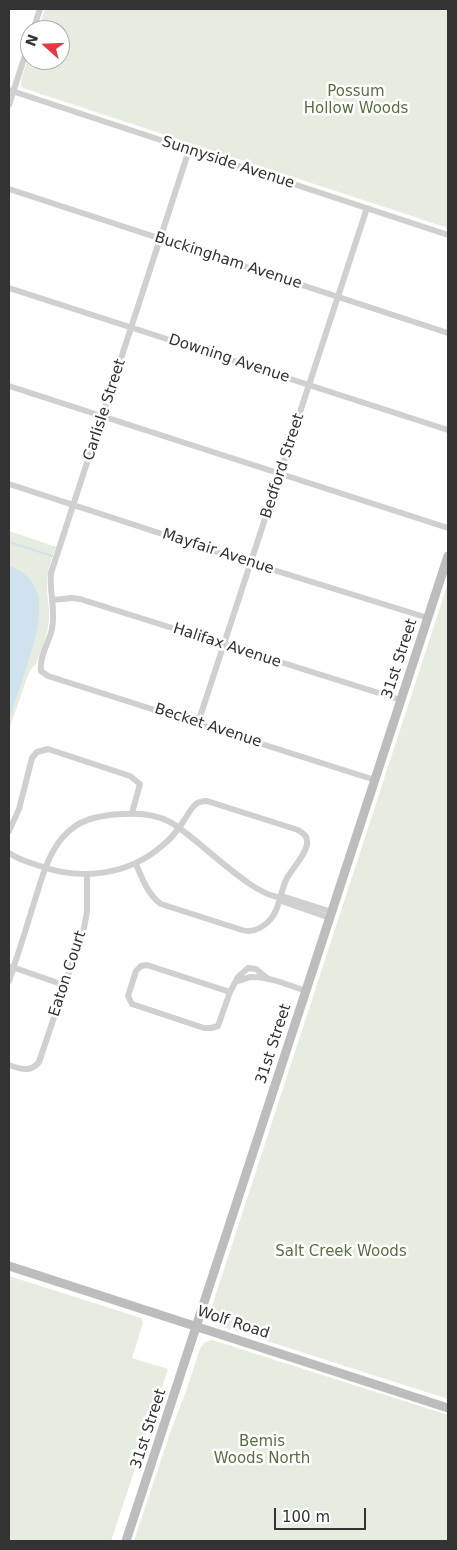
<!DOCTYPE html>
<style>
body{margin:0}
#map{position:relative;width:457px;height:1550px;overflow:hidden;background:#fff;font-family:"DejaVu Sans",sans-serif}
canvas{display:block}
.frame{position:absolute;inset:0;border:10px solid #333;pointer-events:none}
.north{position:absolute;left:20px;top:20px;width:50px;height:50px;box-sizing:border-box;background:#fff;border:1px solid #adadad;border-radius:50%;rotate:290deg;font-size:14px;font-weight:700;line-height:20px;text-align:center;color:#333}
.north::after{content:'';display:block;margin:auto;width:18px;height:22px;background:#e63946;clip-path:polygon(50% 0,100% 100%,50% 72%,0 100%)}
.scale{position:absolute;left:274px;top:1508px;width:92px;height:22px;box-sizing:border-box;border:2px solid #333;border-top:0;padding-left:6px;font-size:15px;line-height:18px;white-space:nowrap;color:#333;-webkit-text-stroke:4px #fff;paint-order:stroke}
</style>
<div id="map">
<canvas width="457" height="1550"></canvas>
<div class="frame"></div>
<div class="north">N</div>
<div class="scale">100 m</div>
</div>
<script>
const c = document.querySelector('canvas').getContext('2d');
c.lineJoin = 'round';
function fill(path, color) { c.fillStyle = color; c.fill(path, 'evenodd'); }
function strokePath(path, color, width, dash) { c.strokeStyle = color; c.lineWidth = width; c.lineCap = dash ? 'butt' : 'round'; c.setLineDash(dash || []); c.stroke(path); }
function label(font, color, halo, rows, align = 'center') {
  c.font = font + ' "DejaVu Sans",sans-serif'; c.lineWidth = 5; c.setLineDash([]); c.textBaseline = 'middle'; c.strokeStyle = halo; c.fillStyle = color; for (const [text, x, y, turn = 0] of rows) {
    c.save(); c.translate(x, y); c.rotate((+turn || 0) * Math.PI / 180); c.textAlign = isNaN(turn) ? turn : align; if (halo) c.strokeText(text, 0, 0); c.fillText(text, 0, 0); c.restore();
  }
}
fill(new Path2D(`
 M45 9H448V228L23 88 21 86V81L30 52V60H60V30H38Z
 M9 531 56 547C51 560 46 573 47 588 47 599 50 609 49 619 48 635 41 650 36 664L32 668 28 675 9 730Z
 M448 583V1399L220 1326C212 1321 210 1318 211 1309Z
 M9 1276 141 1318 143 1323 132 1358 168 1369 111 1541H9Z
 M212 1340 448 1415V1541H134L171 1430 186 1391 200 1349 205 1342Z`), '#e6ecdf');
fill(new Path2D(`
 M9 566C55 582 38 631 27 666 21 684 15 702 9 720Z`), '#cfe2ee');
strokePath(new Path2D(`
 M9 542 52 556`), '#cfe2ee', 2);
strokePath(new Path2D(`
 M33 30 40 9
 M9 90 448 235
 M9 105 30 40
 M189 150 51 573C49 591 56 610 52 629 49 642 39 657 41 671L48 676 375 780
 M9 189 448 333
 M9 288 448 430
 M9 386 448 528
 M9 484 251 563 428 618
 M53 600 72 598 80 599 401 700
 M198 723 367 208
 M9 831 19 809 32 758 37 752 48 749 130 776 140 784 132 813
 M9 853C18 859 27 862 37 865 80 881 128 876 163 845 171 839 177 831 183 822 187 816 191 808 196 804 200 801 203 801 207 801L298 830C302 833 307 835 307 841 309 851 292 869 287 878 280 891 280 910 269 921 262 928 252 933 242 930L161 904C148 895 142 878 136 864
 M279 898 284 902 330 918
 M147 965 230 992 218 1026 211 1028H204L132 1004 128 996 136 971 141 966Z
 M9 966 64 985
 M9 981C17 957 25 933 32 909 41 883 47 850 69 831 83 818 103 815 122 814 137 813 156 814 170 822 198 837 256 902 285 897L332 912
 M237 981C242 981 246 977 252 977 271 977 288 985 306 991
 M230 992 238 977 248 968 256 969 267 978
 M9 1065C21 1069 30 1073 39 1062L84 928 87 912V875`), '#d0d0d0', 6);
strokePath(new Path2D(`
 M9 1266 448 1408
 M126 1541 448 556`), '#bdbdbd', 9);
label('15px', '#56703f', '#fff', [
 ["Possum",356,92],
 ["Hollow Woods",356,109],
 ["Salt Creek Woods",341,1252],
 ["Bemis",262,1442],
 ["Woods North",262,1459]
]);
label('15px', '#333', '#fff', [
 ["Sunnyside Avenue",228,163,18],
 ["Buckingham Avenue",228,261,18],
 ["Downing Avenue",229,359,18],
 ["Carlisle Street",105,410,-72],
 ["Bedford Street",283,466,-72],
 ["Mayfair Avenue",218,552,18],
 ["Halifax Avenue",227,646,18],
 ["31st Street",400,659,-72],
 ["Becket Avenue",208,726,18],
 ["Eaton Court",68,974,-72],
 ["31st Street",274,1044,-72],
 ["Wolf Road",233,1323,18],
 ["31st Street",149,1429,-72]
]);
</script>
